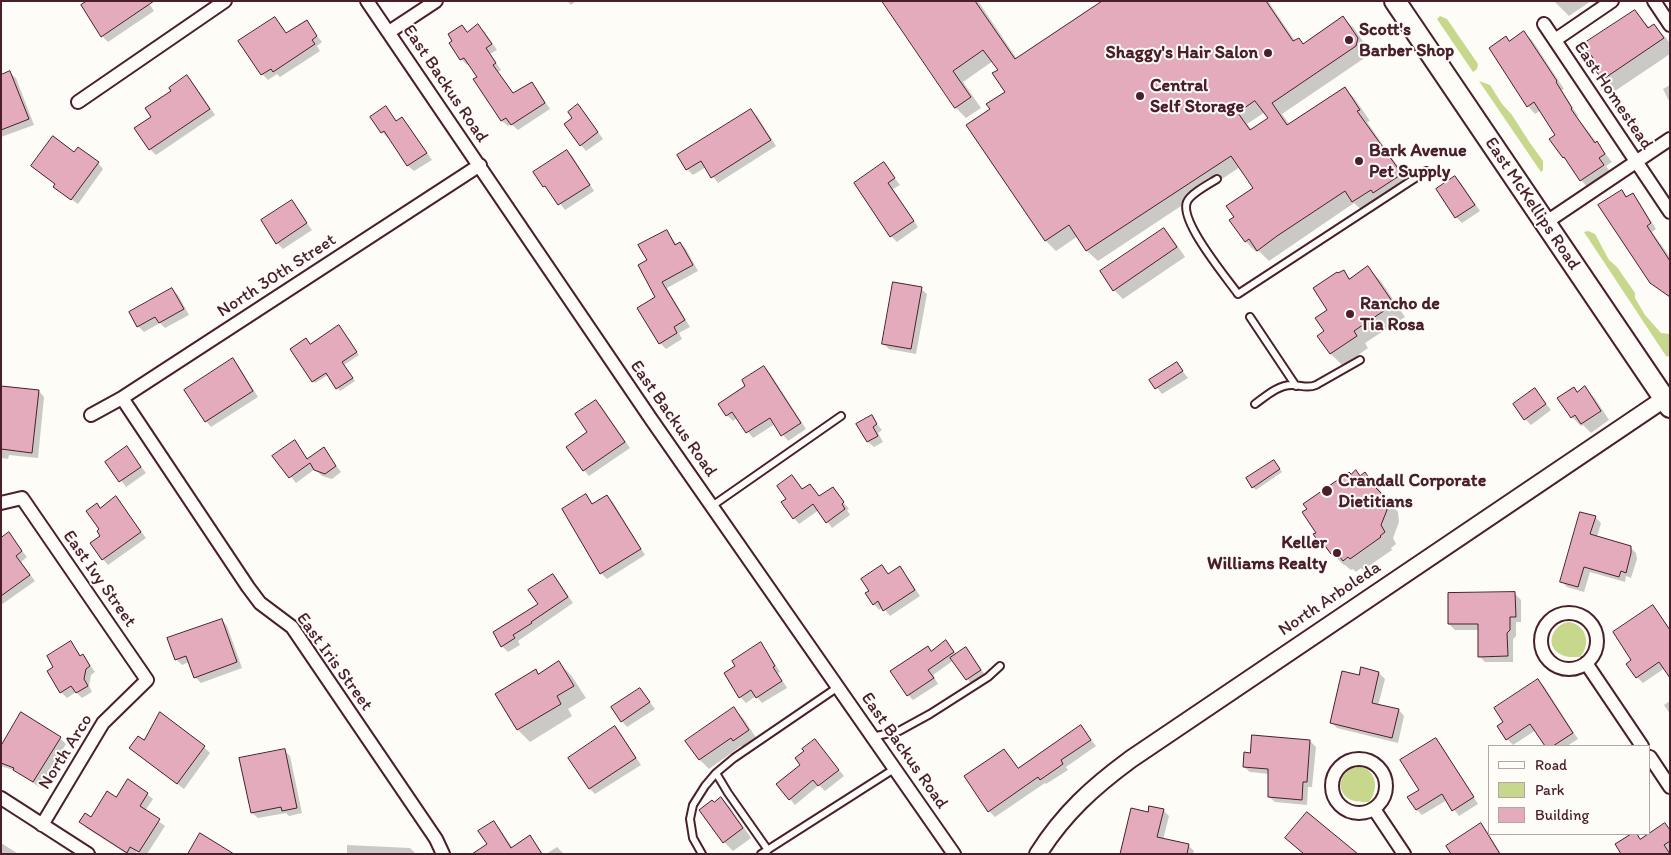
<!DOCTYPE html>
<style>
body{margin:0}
#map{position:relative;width:1671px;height:855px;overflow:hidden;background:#fdfcf7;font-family:Itim,sans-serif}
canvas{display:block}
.frame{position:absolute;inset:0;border:2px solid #4a1f2b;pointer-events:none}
.legend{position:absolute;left:1488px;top:745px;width:162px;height:90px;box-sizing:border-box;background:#fdfcf7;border:1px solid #b5a4a5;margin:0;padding:6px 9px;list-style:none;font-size:15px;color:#4a1f2b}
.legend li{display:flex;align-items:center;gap:10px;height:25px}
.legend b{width:25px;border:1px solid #b5a4a5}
</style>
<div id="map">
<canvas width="1671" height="855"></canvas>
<div class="frame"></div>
<ul class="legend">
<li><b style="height:6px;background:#fdfcf7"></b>Road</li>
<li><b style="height:14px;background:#c7d78b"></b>Park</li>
<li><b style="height:14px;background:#e4abbd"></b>Building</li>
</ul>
</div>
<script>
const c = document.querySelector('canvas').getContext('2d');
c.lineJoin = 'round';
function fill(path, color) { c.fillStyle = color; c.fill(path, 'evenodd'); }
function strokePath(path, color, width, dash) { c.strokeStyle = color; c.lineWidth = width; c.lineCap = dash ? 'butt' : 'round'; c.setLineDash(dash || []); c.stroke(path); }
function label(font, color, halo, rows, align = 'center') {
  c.font = font + ' Itim,sans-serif'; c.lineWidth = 4; c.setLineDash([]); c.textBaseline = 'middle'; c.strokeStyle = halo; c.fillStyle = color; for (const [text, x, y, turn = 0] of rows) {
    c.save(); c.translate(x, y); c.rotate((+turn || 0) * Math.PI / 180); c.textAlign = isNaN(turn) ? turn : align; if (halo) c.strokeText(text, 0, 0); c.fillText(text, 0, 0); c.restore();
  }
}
fill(new Path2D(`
 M1440 16 1447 19 1478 64 1477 69 1473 72 1437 19Z
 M1479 81 1490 85 1502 104 1512 115 1530 143 1543 161V170L1541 172Z
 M1588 231 1595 234 1609 260 1617 267 1635 293V298L1645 315 1661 333 1670 334V357L1666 356 1584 232Z
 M1568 622C1586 624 1592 644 1580 657 1573 657 1566 658 1560 654 1544 645 1553 625 1568 622Z
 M1357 766C1376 768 1380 788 1369 802 1363 802 1355 802 1349 799 1334 789 1341 770 1357 766Z`), '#c7d78b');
fill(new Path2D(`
 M147 1 154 11 108 42 102 36Z
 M567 1H576L571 5Z
 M883 1H978L1017 59 1104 1H1268L1295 41 1299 39 1304 44 1343 18 1354 28 1368 49 1366 57 1282 114 1290 125 1345 88 1355 99 1370 121 1367 122 1411 185 1384 203 1382 200 1364 212 1354 203 1269 261 1259 251 1256 252 1246 242 1231 221 1235 218 1254 188 1240 167 1098 261 1087 251 1078 236 1056 251 1046 241 992 110 1006 92 1000 70 993 61 963 82 981 108 966 118 955 107ZM1265 112 1269 119 1252 130 1247 124Z
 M1554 1H1591L1569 16Z
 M1635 11 1650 28 1654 25 1666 38 1670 43V54L1615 91 1603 79Z
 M275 18 287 34 306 22 322 42 317 46 320 51 280 77 277 74 268 80 262 74Z
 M462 26 468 33 478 26 484 31 497 50 490 54 501 70 498 72 514 94 531 83 537 89 550 109 518 130 511 124 508 126 502 121 475 79 478 77 469 63 467 65 461 59Z
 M1524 33 1532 40 1564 89 1562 90 1578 116 1577 117 1612 162 1606 166 1611 173 1588 188 1581 180 1551 139 1556 135 1541 110 1535 114 1528 106 1510 42Z
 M10 73 16 78 34 125 1 137V76Z
 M187 77 193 83 215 115 156 155 150 149 152 117 172 91Z
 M1670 85V103L1663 89Z
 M386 108 397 122 402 119 408 125 432 160 414 171 408 166 389 137 388 138 382 132Z
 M751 110 757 116 776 146 718 183 706 167 693 175 687 169Z
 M584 112 603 139 586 151 581 145Z
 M567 151 573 157 594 191 565 210 551 191 544 186Z
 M98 163 103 169 78 204 61 192Z
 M884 164 900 185 893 189 918 227 897 242 891 236Z
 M1455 177 1461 183 1480 211 1462 223 1456 217 1437 189Z
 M1622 191 1628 198 1632 195 1638 200 1656 229 1652 232 1670 257V297L1651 282Z
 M291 201 312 230 283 249 277 243Z
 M1164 229 1172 238 1185 257 1123 299 1114 290 1101 272Z
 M667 231 677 245 680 243 686 249 698 271 667 288 690 327 679 333 682 339 666 349 660 343 657 297 648 260Z
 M1368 268 1380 280 1405 317 1365 343 1368 348 1343 366 1331 354 1319 336 1326 332 1329 310 1343 272 1351 279Z
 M172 289 178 295 189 315 165 328 160 323 144 332 138 326Z
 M921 289 927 294 916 354 889 349 884 344Z
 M339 326 359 355 344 365 355 381 340 391 328 375 315 383 313 381 310 345Z
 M232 360 238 365 258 397 211 427 206 421Z
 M1176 363 1188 378 1162 394 1151 380Z
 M764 367 770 373 806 429 788 441 775 424 753 438 737 418 733 421 727 415Z
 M1 387 39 391 44 397 38 458 9 455 8 459 1 458Z
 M1574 388 1578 392 1585 388 1594 397 1609 420 1591 433 1583 425 1581 426 1572 417 1559 398Z
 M1535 390 1551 410 1531 425 1525 419Z
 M596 401 602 407 630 448 589 476 584 470 589 432Z
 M871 417 882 430 878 433 883 442 874 447 868 442 858 425Z
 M294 442 308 459 324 449 341 472 332 479 322 476 315 469 296 483 274 456Z
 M127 448 146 473 126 487 107 462Z
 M1276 464 1282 472 1256 490 1253 487Z
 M1356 472 1361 477 1365 474 1377 486 1388 501 1398 512 1399 522 1393 538 1396 544 1391 548 1392 550 1363 570 1361 568 1356 572 1353 569 1351 570 1345 565H1344L1321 544 1315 535 1351 475Z
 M792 477 803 490 810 486 820 497 832 488 849 509 847 510 850 515 832 528 819 510 799 524 794 518 787 499Z
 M586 496 594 505 607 496 613 502 645 555 607 579 601 573Z
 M116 498 146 538 108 565 103 559 101 509Z
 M1595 517 1601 523 1597 537 1630 547 1636 553 1637 559 1631 578 1626 576 1625 582 1590 572 1584 592 1567 587 1561 581Z
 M9 534 27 557 21 562 35 581 1 605V539Z
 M882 567 889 575 899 568 905 574 920 596 890 616 883 607 879 610 874 604 871 591Z
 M553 576 558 581 573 603 518 641 520 645 508 652 502 646 540 605Z
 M1515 594 1521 600V622H1516V636L1513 639V662H1485L1479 656V630H1455L1449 624Z
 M1653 606 1670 629V673L1665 668 1643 683 1637 677 1633 660Z
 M222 620 227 626 242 668 201 683 195 677 189 662 182 665 176 659Z
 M946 642 957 655 966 648 986 676 972 685 954 660 933 675 938 684 913 700 908 695 927 647 932 652Z
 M71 643 82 657 88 662 95 672 91 675 89 686 92 692 82 698 76 692 67 698 61 692Z
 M760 644 766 650 780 672 778 673 787 688 762 703 756 696 746 703 740 697 737 666Z
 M559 663 571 675 586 698 568 709 572 716 530 742 518 730 497 694 535 671 539 674Z
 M1379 673 1385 679 1378 706 1399 710 1404 716 1398 743 1337 728 1331 722 1360 677Z
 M1538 680 1544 686 1578 739 1567 746H1546L1536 730 1513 745 1507 739 1505 722Z
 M640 689 655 709 627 727 622 721Z
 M1670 701V714L1664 705Z
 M734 709 743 718 757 739 743 749 741 746 709 769 700 760 687 741Z
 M1081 727 1096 746 1066 767 1068 770 1046 784 1045 783 995 817 989 811 1004 750 1019 769Z
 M615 728 621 734 641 765 595 794 590 789 569 758Z
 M60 738 66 744 39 787 16 771 1 766V749Z
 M1435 739 1441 745 1478 804 1459 816 1447 800 1422 815 1417 810 1420 791Z
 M1310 741 1316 747 1312 787H1308L1307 805 1275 802 1269 797 1270 774 1250 772 1244 767 1252 754Z
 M145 742 204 747 210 753 184 789 137 754Z
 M820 747 844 776 825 791 819 785 795 805 790 799 802 765Z
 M284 750 290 756 302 813 289 816 286 813 258 818 252 813Z
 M147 794 153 799 145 811 165 826 147 854H140L137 851 135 854H127L86 828 80 822 91 818 117 799Z
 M721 798 730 807 751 838 733 851 724 842 701 810Z
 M1163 810 1169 816 1163 840 1188 845 1194 851 1193 854H1122L1149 813Z
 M494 822 499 828 513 848 530 837 543 854H477L488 844Z
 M1481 825 1487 831 1501 854H1452Z
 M1665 825 1670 830V854L1616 845 1634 834H1636L1641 840Z
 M1 843 17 853 18 854H1Z
 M347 845 410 848 416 854H347Z
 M557 847 564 854H546Z`), '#0003');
const building = new Path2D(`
 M87 1H154L101 37 81 5Z
 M882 1H975L1015 59 1102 1H1266L1293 41 1299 38 1303 44 1343 16 1358 38 1356 46 1272 103 1287 125 1345 87 1360 110 1357 111 1402 174 1373 193 1371 190 1352 202 1345 191 1277 236 1257 251 1249 239 1245 242 1229 220 1234 217 1226 206 1253 188 1231 156 1086 251 1069 225 1045 241 966 125 990 109 986 104 1005 92 992 73 998 70 983 50 953 71 971 97 955 108ZM1255 101 1268 118 1250 130 1238 113Z
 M1635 10 1648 28 1654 24 1664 38 1602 80 1589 60 1593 58 1583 44Z
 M275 17 286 33 307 20 317 36 312 40 315 44 273 72 271 69 261 75 238 41Z
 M478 24 492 44 486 48 496 63 493 65 513 93 532 82 545 103 511 125 506 118 501 121 473 79 477 77 464 58 460 60 449 43 452 41 448 34 462 25 467 32Z
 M1524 31 1557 81 1556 82 1572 108 1571 109 1595 143 1597 141 1605 154 1599 158 1604 165 1580 181 1564 157 1563 158 1549 139 1555 135 1534 102 1527 107 1489 48 1506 36 1509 41Z
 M10 71 29 119 1 130V75Z
 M187 75 210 109 149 150 134 128 151 117 145 108 171 91 169 88Z
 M578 104 598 132 580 146 564 124 572 118 568 112Z
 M386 106 396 121 402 117 427 153 407 166 384 131 381 133 370 117Z
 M751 109 771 140 711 178 701 161 686 170 677 155Z
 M53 136 74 152 78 147 99 162 71 200 53 187 55 184 31 166Z
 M567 150 590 185 558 205 545 186 543 187 533 172Z
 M884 162 895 178 888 183 914 221 890 237 854 183Z
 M1455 176 1475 205 1455 218 1436 189Z
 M1622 190 1626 197 1633 193 1651 223 1647 226 1670 261V297L1650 283 1598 205Z
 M292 200 307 223 276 244 261 220Z
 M1164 228 1177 247 1113 291 1100 271Z
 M667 230 675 245 680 242 693 265 662 282 685 320 674 327 677 333 659 344 637 308 655 297 638 265 647 260 638 245Z
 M1368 266 1394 304 1354 331 1357 336 1330 354 1317 336 1324 331 1315 318 1327 310 1313 288 1337 272 1338 273 1344 270 1349 279Z
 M893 282 922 287 911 349 882 344Z
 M172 288 184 309 159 323 155 317 137 327 129 312Z
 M339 325 357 352 342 362 353 378 336 389 326 373 312 382 290 349 306 338 310 344Z
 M233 358 253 391 205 422 184 390Z
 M1177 362 1183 371 1155 389 1149 380Z
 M764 366 801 423 781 436 770 418 746 433 732 412 726 416 718 404 745 386 742 380Z
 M1 386 39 390 32 453 1 449Z
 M1585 386 1601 411 1581 424 1575 415 1571 418 1557 398 1574 387 1577 392Z
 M1535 388 1546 404 1524 420 1513 404Z
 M596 400 625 442 583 471 566 447 587 432 575 414Z
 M872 415 877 424 873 427 878 436 867 442 856 424Z
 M295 440 307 459 324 447 336 466 325 474 314 470 310 463 289 478 272 456Z
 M127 446 141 467 119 482 105 462Z
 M1274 460 1280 469 1252 488 1246 478Z
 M1356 470 1360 476 1365 472 1376 488 1386 498 1387 510 1381 525 1385 532 1380 536 1381 537 1350 559 1348 557 1343 561 1340 557 1338 559 1333 553 1331 554 1323 543 1320 544 1313 534 1316 533 1302 512 1307 509 1303 504 1349 472 1351 474Z
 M792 475 802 489 810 484 819 496 833 487 844 502 842 504 845 509 826 523 813 504 793 519 781 502 786 499 777 486Z
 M586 494 592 504 607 495 641 549 600 574 562 509Z
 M116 496 141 532 102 560 90 543 100 536 97 531 99 529 86 511 97 503 100 508Z
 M1580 512 1596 516 1590 534 1631 546V553L1626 573 1621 571 1619 577 1584 567 1578 587 1560 582Z
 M9 532 22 551 16 556 30 575 1 596V538Z
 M882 565 888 574 900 566 915 590 883 611 878 601 873 605 865 593 869 591 861 579Z
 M553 574 568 597 531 622 532 623 513 635 515 638 501 647 493 632 538 604 528 590Z
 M1515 592 1516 617H1510V630L1507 633 1508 656 1478 657V624H1448V593Z
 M1653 605 1670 630V678L1659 662 1636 678 1626 664 1631 660 1613 632Z
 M222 619 237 662 194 678 186 656 175 660 167 638Z
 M946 640 954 652 928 670 934 678 907 696 890 671 928 646 931 651Z
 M71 641 80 656 83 654 90 666 86 669 84 679 88 686 76 693 71 686 60 693 47 671 53 667 47 656Z
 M761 642 775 666 773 667 782 681 756 698 751 690 739 698 724 673 735 666 732 661Z
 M966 647 981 670 966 680 950 658Z
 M559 661 574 686 557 696 561 704 517 730 495 694 536 669 538 674Z
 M1361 667 1379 672 1372 703 1399 709 1392 738 1330 723 1342 671 1359 675Z
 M1538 679 1573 733 1553 746H1545L1530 724 1506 740 1497 726 1503 722 1494 708Z
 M640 688 650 702 621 722 611 707Z
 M734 707 749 730 733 741 731 738 699 760 685 741Z
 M21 712 61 737 33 782 13 770 14 768 1 763V746Z
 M160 712 205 746 177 784 129 748 138 736 144 740Z
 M1081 725 1091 740 1061 760 1063 764 1040 780 1038 777 988 812 964 776 1004 749 1018 768Z
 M615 726 636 758 589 789 568 758Z
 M1252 735 1310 740 1307 782H1303L1302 800 1268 797V769L1243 767 1244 752 1250 753Z
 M1436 738 1474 797 1452 811 1442 794 1416 810 1407 797 1419 790 1400 760Z
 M815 739 839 770 818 786 813 780 789 800 776 784 800 765 795 758 804 751 802 749Z
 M285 749 297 808 282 811 281 807 251 813 239 758Z
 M128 779 148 793 140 806 160 819 139 852 130 847 127 853 79 822 85 813 91 817 107 791 116 797Z
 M721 797 743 828 723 843 699 810 712 800 714 802Z
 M1149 806 1164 809 1157 837 1189 844 1187 854H1120L1131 808 1148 812Z
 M1307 812 1358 854H1304L1285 838Z
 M494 821 511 848 530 835 542 854H472L487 844 478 831Z
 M1481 823 1500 854H1451L1446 846Z
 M1665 823 1670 830V841L1664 845 1670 854H1621L1615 844 1631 834H1637L1640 839Z
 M200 833 234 854H188Z`);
fill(building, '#e4abbd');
strokePath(building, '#4a1f2b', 1);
const service = new Path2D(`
 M1217 179C1209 184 1190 194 1187 202 1179 221 1226 277 1238 294L1426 171
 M1250 317 1296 386
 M1255 404C1266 396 1278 385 1292 385 1301 385 1307 389 1316 385L1360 360
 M712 506 841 416
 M872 737 899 731 930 714 988 677 1000 666
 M716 773 728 793 768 850
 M702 854 693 838 690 819 693 805 705 786 716 773 734 758 838 687
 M761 854 894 769`);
const minor = new Path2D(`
 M367 1 651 419 954 854
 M1654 1 1670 25
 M1544 24 1670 212
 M389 32 436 1
 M1555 40 1612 1
 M78 102 225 1
 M1545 223 1670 139
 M122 398 248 587 260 603 292 627 436 839 443 854
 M91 415 122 398 480 165
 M1 503 22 498 147 680 103 723 42 825
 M1541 641a28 28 0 1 1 56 0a28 28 0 1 1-56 0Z
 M1586 663 1642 746
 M1650 757 1670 787
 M1332 786a27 27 0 1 1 54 0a27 27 0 1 1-54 0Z
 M1 798 88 854
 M1374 809 1404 854`);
const tertiary = new Path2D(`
 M1038 854C1064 813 1093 787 1131 759L1670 395`);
const primary = new Path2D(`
 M1395 1 1670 407`);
strokePath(service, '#4a1f2b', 10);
strokePath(minor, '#4a1f2b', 16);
strokePath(tertiary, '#4a1f2b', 20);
strokePath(primary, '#4a1f2b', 24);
strokePath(service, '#fdfcf7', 6);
strokePath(minor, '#fdfcf7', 12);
strokePath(tertiary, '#fdfcf7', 16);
strokePath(primary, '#fdfcf7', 20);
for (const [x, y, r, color] of [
 [1349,40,5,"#4a1f2b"],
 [1268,53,5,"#4a1f2b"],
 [1140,96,5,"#4a1f2b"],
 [1359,161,5,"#4a1f2b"],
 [1350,314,5,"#4a1f2b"],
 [1327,491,6,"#4a1f2b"],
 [1337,553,5,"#4a1f2b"]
]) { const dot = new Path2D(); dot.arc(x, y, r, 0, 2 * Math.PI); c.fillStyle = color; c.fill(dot); strokePath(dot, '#fdfcf7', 2); }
label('bold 18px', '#4a1f2b', '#fdfcf7', [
 ["Scott's",1359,30],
 ["Barber Shop",1359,51],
 ["Shaggy's Hair Salon",1258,53,"right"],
 ["Central",1150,86],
 ["Self Storage",1150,107],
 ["Bark Avenue",1369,151],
 ["Pet Supply",1369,172],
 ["Rancho de",1360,304],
 ["Tia Rosa",1360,325],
 ["Crandall Corporate",1338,481],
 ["Dietitians",1338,502],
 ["Keller",1327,543,"right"],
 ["Williams Realty",1327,564,"right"]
], 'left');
label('18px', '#4a1f2b', '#fdfcf7', [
 ["East Backus Road",445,84,56],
 ["East Homestead",1613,96,56],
 ["East McKellips Road",1532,204,56],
 ["North 30th Street",277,276,-33],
 ["East Backus Road",673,419,55],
 ["East Ivy Street",99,579,55],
 ["North Arboleda",1330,599,-34],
 ["East Iris Street",334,662,54],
 ["East Backus Road",904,751,55],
 ["North Arco",66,752,-58]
]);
</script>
